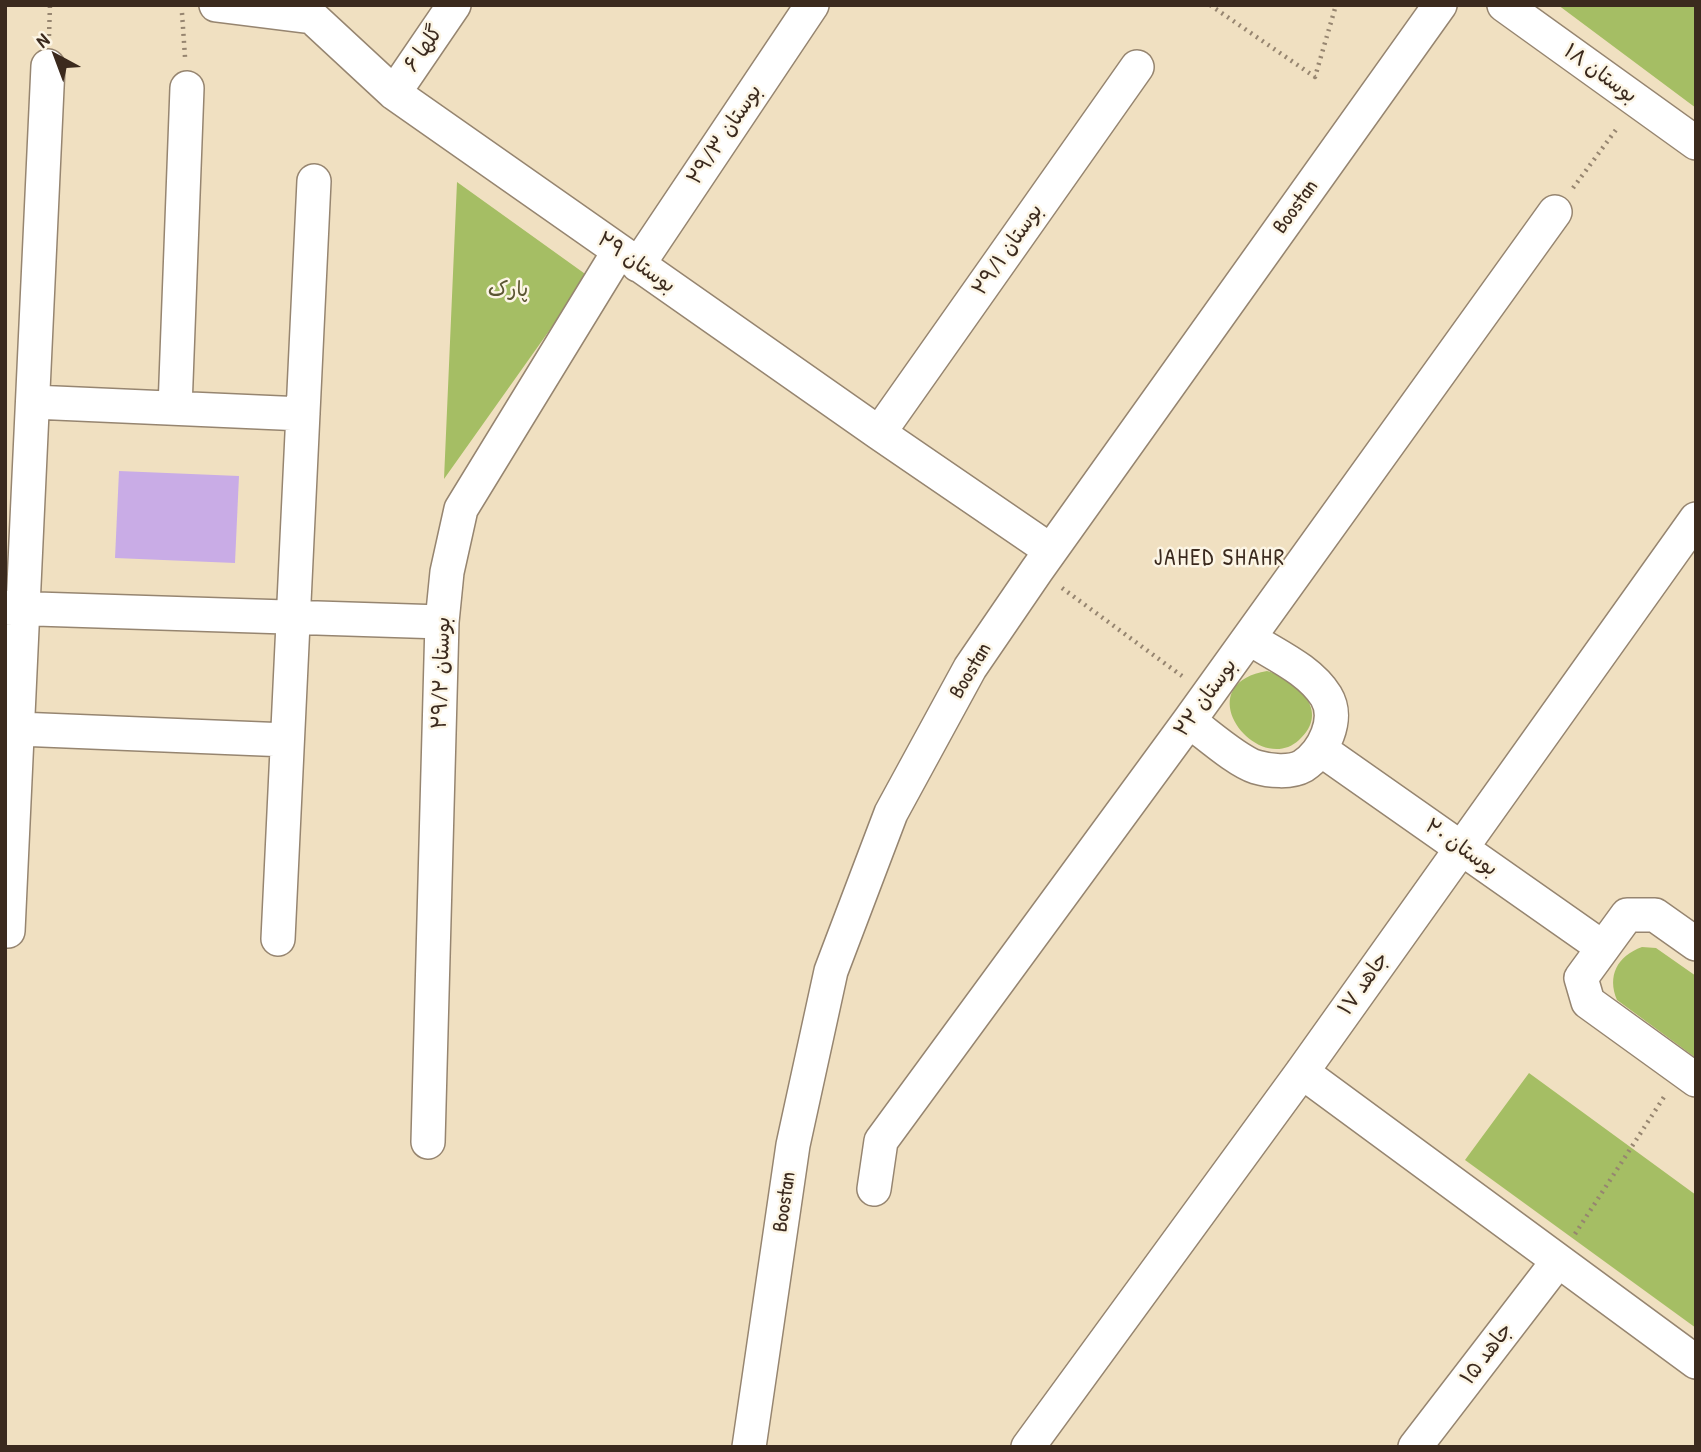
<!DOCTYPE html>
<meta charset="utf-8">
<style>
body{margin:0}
#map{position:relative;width:1701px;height:1452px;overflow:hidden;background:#f0e0c1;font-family:"Patrick Hand",sans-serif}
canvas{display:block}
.frame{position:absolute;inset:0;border:7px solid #3b2a1e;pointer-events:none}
.north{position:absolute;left:21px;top:21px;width:70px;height:70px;-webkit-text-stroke:5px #fcf5e5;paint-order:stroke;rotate:319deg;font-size:19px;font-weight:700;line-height:28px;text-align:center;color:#3b2a1e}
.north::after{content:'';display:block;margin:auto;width:24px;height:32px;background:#3b2a1e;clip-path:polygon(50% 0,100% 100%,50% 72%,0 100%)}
</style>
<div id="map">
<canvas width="1701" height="1452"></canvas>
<div class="frame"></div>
<div class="north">N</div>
</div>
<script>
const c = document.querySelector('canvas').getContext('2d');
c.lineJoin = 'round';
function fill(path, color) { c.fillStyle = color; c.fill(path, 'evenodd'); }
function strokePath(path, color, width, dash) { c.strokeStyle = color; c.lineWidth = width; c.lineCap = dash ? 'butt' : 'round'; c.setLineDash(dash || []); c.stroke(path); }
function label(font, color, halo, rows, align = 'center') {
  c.font = font + ' "Patrick Hand","Playpen Sans Arabic",sans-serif'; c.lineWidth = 5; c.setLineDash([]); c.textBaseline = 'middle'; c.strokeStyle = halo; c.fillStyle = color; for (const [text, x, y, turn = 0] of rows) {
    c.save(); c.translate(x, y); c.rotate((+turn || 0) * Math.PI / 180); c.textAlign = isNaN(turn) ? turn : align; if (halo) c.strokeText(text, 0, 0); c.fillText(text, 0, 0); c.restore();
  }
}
fill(new Path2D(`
 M1558 5H1696V108Z
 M457 182 588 276 444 479Z
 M1267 671C1296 679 1332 711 1299 740 1258 778 1185 685 1267 671Z
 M1642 947 1656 948 1696 976V1058L1617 1000C1607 976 1617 956 1642 947Z
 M1529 1073 1696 1195V1328L1465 1160Z`), '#a5be64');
fill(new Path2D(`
 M119 471 239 476 235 563 115 558Z`), '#c9ace6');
const minor = new Path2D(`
 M216 5 312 17 394 93 879 433 1050 550
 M1504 5 1696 143
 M394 93 454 5
 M638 265 812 5
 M33 402 303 414
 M175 408 187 88
 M879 433 1137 67
 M5 608 442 622
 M1189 721C1207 734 1237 761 1256 767 1269 771 1291 773 1303 766 1324 752 1340 719 1326 696 1309 669 1275 655 1249 638
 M18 729 287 740
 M1320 749 1602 947
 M8 931 48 66
 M278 939 314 181
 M1696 944 1655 915H1627L1581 978 1588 1002 1696 1080
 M1302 1072 1696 1362
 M428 1142 442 622 447 572 461 509 619 251
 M874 1189 881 1141 1189 721 1555 212
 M749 1447 793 1145 831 971 891 813 970 668 1037 570 1440 5
 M1028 1447 1302 1072 1696 519
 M1415 1447 1558 1261`);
strokePath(minor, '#968570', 36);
strokePath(new Path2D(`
 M1210 5 1315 77 1336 5
 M182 13 185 57
 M49 36 50 5
 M1573 188 1618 127
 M1062 588 1182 676
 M1575 1234 1664 1097`), '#968570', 4.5, [2, 5]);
strokePath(minor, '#fff', 33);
label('21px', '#3b2a1e', '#fcf5e5', [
 ["گلها ۶",424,49,-55],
 ["بوستان ۱۸",1600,74,36],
 ["بوستان ۲۹/۳",725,135,-56],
 ["Boostan",1296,207,-54],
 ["بوستان ۲۹/۱",1008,250,-55],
 ["بوستان ۲۹",636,263,35],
 ["Boostan",971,671,-59],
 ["بوستان ۲۹/۲",442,673,-88],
 ["بوستان ۲۲",1206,698,-54],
 ["بوستان ۲۰",1461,848,35],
 ["جاهد ۱۷",1364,984,-55],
 ["Boostan",785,1202,-82],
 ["جاهد ۱۵",1487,1354,-53]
]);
label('21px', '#5b5633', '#fcf5e5', [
 ["پارک",508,290]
]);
c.letterSpacing = '2px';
label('23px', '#3b2a1e', '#fcf5e5', [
 ["JAHED SHAHR",1220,559]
]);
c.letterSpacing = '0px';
</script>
